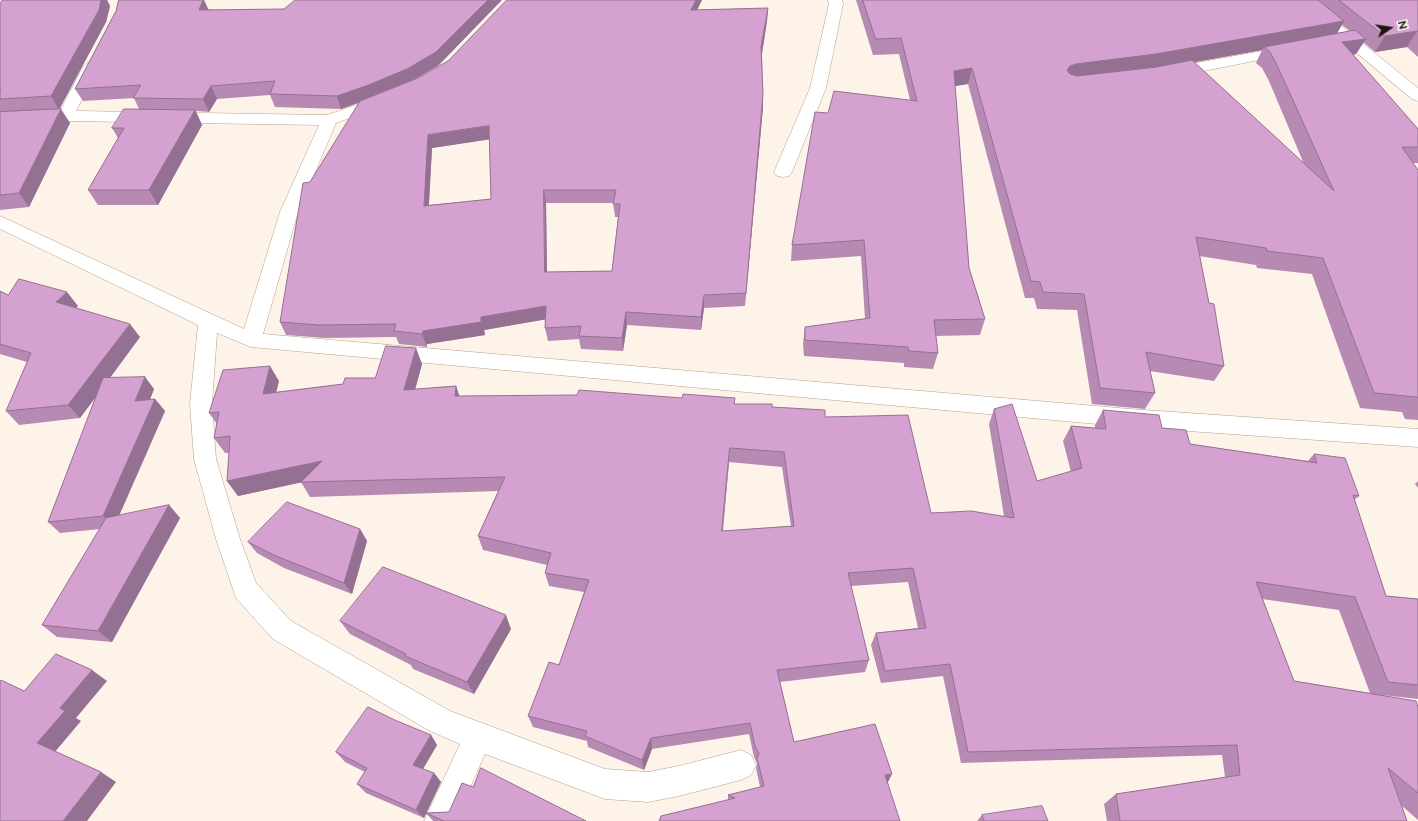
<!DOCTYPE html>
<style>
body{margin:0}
#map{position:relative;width:1418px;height:821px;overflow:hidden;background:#fdf3e8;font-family:Raleway,sans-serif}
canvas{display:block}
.north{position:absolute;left:1370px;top:8px;width:40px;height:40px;-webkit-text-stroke:3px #fff;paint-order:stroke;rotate:77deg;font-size:11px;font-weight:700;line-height:16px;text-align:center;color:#1d150b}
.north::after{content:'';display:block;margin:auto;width:14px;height:18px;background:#1d150b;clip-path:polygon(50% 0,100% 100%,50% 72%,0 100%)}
</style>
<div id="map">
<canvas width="1418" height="821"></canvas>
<div class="north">N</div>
</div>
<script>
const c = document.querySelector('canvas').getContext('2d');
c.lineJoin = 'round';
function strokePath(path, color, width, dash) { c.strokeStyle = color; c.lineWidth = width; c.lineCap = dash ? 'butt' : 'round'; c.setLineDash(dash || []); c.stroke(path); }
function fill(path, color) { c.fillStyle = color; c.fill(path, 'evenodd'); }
const minor = new Path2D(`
 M828 0H842L843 4 826 88 792 172 789 176 783 177 777 176 774 172 810 88 829 4Z
 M1289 46 1294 47 1296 50 1294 53 1169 78 1164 76 1161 73 1164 70 1169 68Z
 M91 62 96 64 99 67 76 111 327 115 383 96 389 98 391 101 389 104 336 123 298 212 263 334 1130 409 1418 429V447L1130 427 251 347 217 333 212 404 216 459 240 539 256 583 291 621 450 711 605 769 648 772 679 766 741 750 751 755 756 765 751 775 741 780 679 796 648 802 605 799 485 754 455 821H424L460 744 430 731 273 639 236 598 216 539 194 459 190 404 198 325 0 229V216L244 329 280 212 319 125 66 121 0 124V114L60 111 83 67 86 64Z`);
const major = new Path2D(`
 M1293 0H1309L1418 88V101L1412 99Z`);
strokePath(minor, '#b69f86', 1);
strokePath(major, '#b69f86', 1);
fill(minor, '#fff');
fill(major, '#fff');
fill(new Path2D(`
 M3 0H107L110 6 106 22 59 109 70 123 29 207 0 210V3Z
 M119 0H204L208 9 439 65 415 79 702 0 697 10 768 8 767 21 762 54 763 107 745 306 704 308 701 330 627 325 623 351 581 349 579 339 548 341 545 328V319L484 330 485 335 427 344V347L399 344 396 337 325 338 286 335 280 322 310 182 360 102 341 109 275 107 270 95 217 99 209 112 196 111 202 125 158 205H98L88 190 118 138 112 128 139 109 134 98 83 101 75 89 116 11ZM490 139 491 199 429 205 432 148ZM546 203H613L615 217H618L612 271 547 272Z
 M856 0H1418V57L1407 47 1375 52 1363 42 1356 54 1353 55 1418 129V163H1413L1418 170V420L1405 419 1402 412 1360 408 1312 274 1257 268 1256 265 1199 256 1209 303 1224 366 1214 381 1150 371 1155 393 1145 409 1092 404 1077 310 1037 309 1034 298H1025L968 84 955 86 969 268 985 319 980 335 936 336 938 353 933 369 904 367V363L804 356 803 344 805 327 865 319 861 256 791 261 792 245 828 113 910 100 899 54 873 55ZM1342 25 1350 31 1337 33ZM1262 50 1256 63 1262 68 1269 81 1304 164 1194 62Z
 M0 291 8 295 78 306 76 308 140 337 110 378 145 377 154 389 150 399H155L165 411 119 516 169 505 180 518 112 642 57 637 42 625 100 529 60 533 48 522 96 397 80 418 19 425 6 411 27 362 0 354Z
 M422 364 415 389 456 386 459 396 734 404 772 407 825 417 931 513 1004 516 989 424 994 409 1037 481 1071 472 1063 441 1071 426 1095 428V425L1103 410 1162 428 1190 444 1308 461 1314 454 1359 496 1354 500 1386 596 1418 599V699L1382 695 1418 707V820L1402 806 1407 821H1107L1104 804 1116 794 1225 777 1222 755 961 763 943 676 881 683 871 645 876 633 918 628 908 582 851 586 869 660 865 672 780 682 794 742 892 774 728 800V795L760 787 756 768 757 763 754 757 749 734 652 749 644 770 588 747 587 741 533 727 528 716 559 665 584 592 549 586 545 573 547 565 483 550 478 536 498 491 310 497 301 482H302L238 496 227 481 229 453H225L214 438 217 424 209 413 279 381 276 392 343 384 375 378ZM729 462 782 467 791 526 723 531ZM1262 599 1339 610 1370 693 1294 681Z
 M1418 481V488L1415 484Z
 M360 529 367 541 352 594 284 568 257 553 248 542Z
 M340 621 511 629 474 694 413 669 411 665 350 634Z
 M397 721 431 735 437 745 423 769 434 773 441 782 424 818 366 793 357 784 365 772 345 762 336 752Z
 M473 787 586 821H433L426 813 449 812Z
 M982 815 1048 821H977Z`), '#b68ab3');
fill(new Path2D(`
 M101 0H107L110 6 106 22 59 110 51 96Z
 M194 0H204L209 11H199Z
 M488 0H502L439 65 410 82 370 99 341 109 337 96Z
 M696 0H702L691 22V10Z
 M768 8 767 21 761 59V47Z
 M1344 21 1335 37 1264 47 1262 50 1062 86 1067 70 1070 66 1076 64Z
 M1417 31 1407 47 1375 52 1385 36Z
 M1366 39 1356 54 1333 58 1342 42Z
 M972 68 968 84 950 87 954 71Z
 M211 86 217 99 209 112 203 99Z
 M763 94V107L745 306 746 293Z
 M61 109 70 123 29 207 19 193Z
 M195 110 202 125 158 205 149 190Z
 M489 126 492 139 432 148 428 219 424 206 428 135Z
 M544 190 546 203 547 285 545 272Z
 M67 292 78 306 67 316 56 302Z
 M704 295V308L701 330V317Z
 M546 306 548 319 484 330 485 335 427 344V347L422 334 423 331 481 317Z
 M626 312 627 325 623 351 622 338Z
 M130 324 140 337 80 418 68 405Z
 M416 348 422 364 411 405 404 390Z
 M270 366 279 381 272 409 263 394Z
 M145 377 154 389 145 413 135 401Z
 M456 386 461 401 455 396Z
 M155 399 165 411 114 527 103 516Z
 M730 448 729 462 721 545 722 531Z
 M322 461 331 476 238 496 227 481Z
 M169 505 180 518 112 642 98 631Z
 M360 529 367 541 352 594 344 583Z
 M506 615 511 629 474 694 467 682Z
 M92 670 107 681 76 718 81 721 54 753 37 743 60 708Z
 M431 735 437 745 420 774 413 765Z
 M651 738 652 749 644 770 642 760Z
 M101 772 116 782 87 821H63Z
 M434 773 441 782 424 818 416 810Z
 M892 774 887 784 885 775Z`), '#947192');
const building = new Path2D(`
 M3 0H101L99 10 51 96 0 99V91L1 90H0V3Z
 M119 0H203L199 10 284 9 295 0H488L436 52 407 69 366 86 337 96 270 94 275 81 211 86 203 99 133 98 141 85 75 89 116 11Z
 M507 0H696L691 10 768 8 761 47 763 94 746 293 704 295 701 317 626 312 622 338 579 336 581 326 545 328 546 306 481 317V322L423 331 422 334 394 331 396 324 319 325 280 322 303 183 310 182 360 101 418 78 448 61ZM489 126 491 199 424 206 428 135ZM544 190H616L613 204H620L612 271 545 272Z
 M863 0H1318L1344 21 1156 54 1076 64 1070 66 1067 70 1070 74 1077 76 1157 67 1192 60 1334 191 1277 65 1270 52 1264 47 1355 30 1366 39 1342 42 1418 129V147H1402L1418 170V398L1417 397 1374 393 1323 258 1267 251 1266 248 1196 237 1209 303 1214 304 1224 366 1146 352 1155 393 1100 388 1084 294 1043 292 1040 282 1031 281 972 68 954 71 969 268 985 319 934 320 938 353 909 351 908 347 805 340V327L870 318 864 240 792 245 815 112 828 113 834 91 917 101 901 38 876 39Z
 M1339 0H1418V32L1417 31 1385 36Z
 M61 109 19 193 0 195V112Z
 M124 109 195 110 149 190H88L124 128H112Z
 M19 279 67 292 56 302 130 324 68 405 6 411 31 353 0 344V291L8 295Z
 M386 346 416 348 404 390 456 386 455 396 577 395 579 390 682 398 683 394 735 398 734 404H772V407L825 410V417L908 415 931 513 971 511 1014 518 994 409 1012 404 1037 481 1082 468 1071 426 1106 429 1103 410 1159 415 1162 428 1186 430 1190 444 1317 463 1314 454 1345 458 1359 496 1353 495 1386 596 1418 599V685L1388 682 1355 597 1256 582 1294 681 1416 701 1418 707V793L1388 768 1407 821H1120L1116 794 1240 775 1237 745 968 752 950 664 885 671 876 633 926 628 913 568 848 573 869 660 777 670 794 742 875 724 892 774 885 775 900 821H659L661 816 735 798 728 795 764 786 757 758 759 754 755 746 750 723 651 738 642 760 585 736 587 731 528 716 549 662 559 665 589 580 545 573 551 553 478 536 505 477 301 482 322 461 227 481 230 436 214 438 219 412 209 413 223 370 270 366 263 394 343 384 345 378H375ZM730 448 784 452 794 526 722 531Z
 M145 377 135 401 155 399 103 516 48 522 103 378Z
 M287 502 360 529 344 583 276 556 248 542Z
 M169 505 98 631 42 625 106 518Z
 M383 567 506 615 467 682 405 656 406 654 340 621Z
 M56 654 92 670 60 708 65 711 37 743 101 772 63 821H0V682L1 680 24 691Z
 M368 707 397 721 431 735 413 765 434 773 416 810 357 784 367 768 336 752Z
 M481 768 586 821H444L426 813 449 812 462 783 473 787Z
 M1042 806 1048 821H984L982 815Z`);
fill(building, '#d4a1d0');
strokePath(building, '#947192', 1);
</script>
